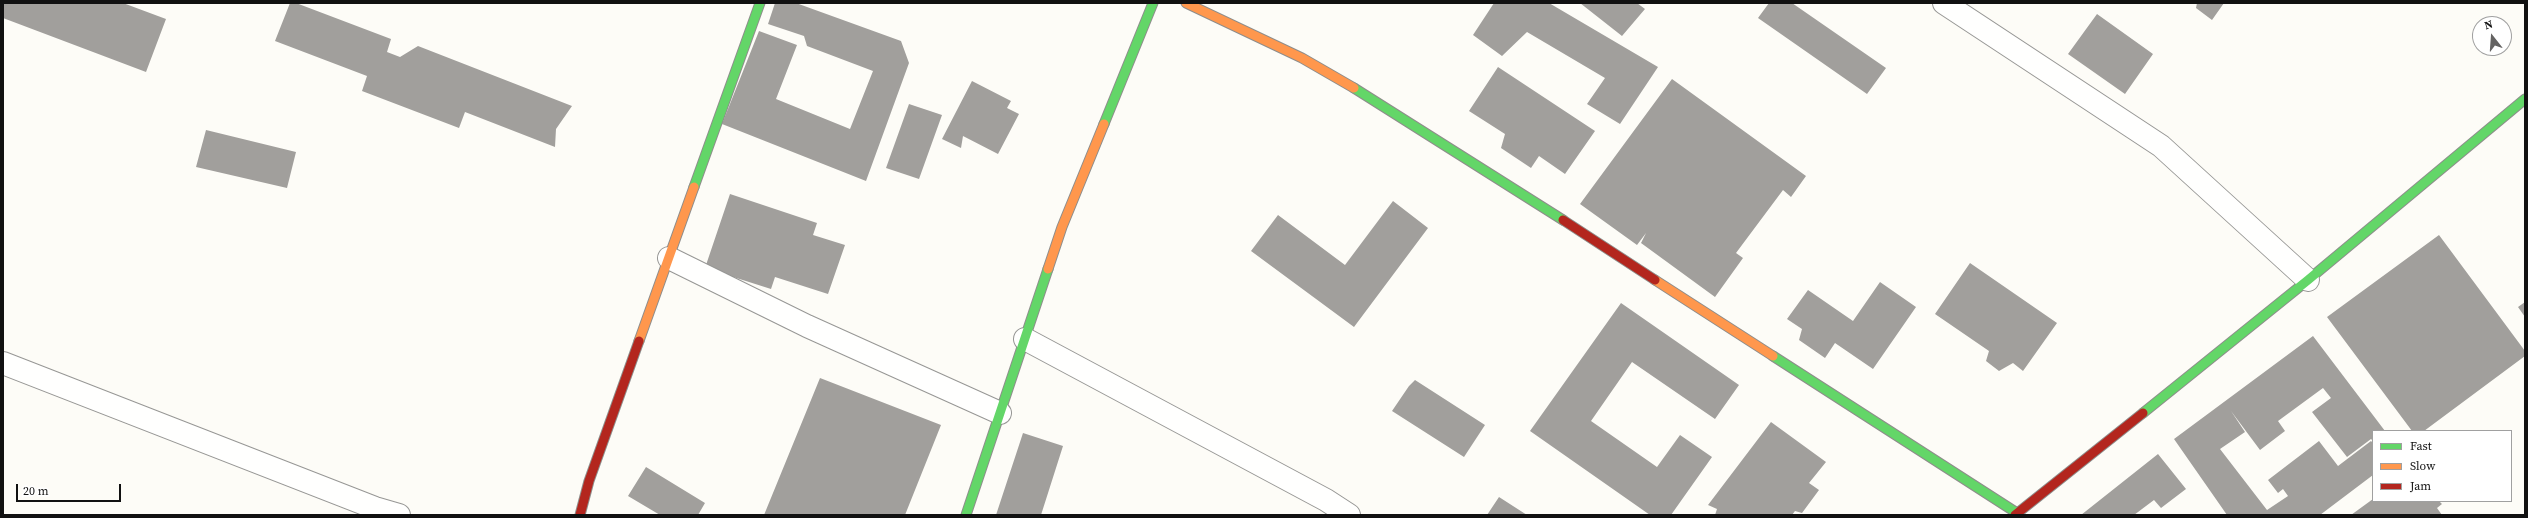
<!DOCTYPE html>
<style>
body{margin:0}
#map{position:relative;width:2528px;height:518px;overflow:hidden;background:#fdfcf7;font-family:"Source Serif 4",serif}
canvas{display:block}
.frame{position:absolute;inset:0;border:4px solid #111;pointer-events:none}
.legend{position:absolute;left:2372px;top:430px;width:140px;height:72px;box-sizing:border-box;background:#fff;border:1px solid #a0a0a0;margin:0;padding:5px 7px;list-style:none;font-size:12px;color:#111}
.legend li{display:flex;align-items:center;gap:8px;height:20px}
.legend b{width:20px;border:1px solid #a0a0a0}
.north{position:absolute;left:2472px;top:16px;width:40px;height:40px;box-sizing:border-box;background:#fff;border:1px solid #a0a0a0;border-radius:50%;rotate:343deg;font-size:11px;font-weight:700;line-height:16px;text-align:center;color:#111}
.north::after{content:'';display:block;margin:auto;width:14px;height:18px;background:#646362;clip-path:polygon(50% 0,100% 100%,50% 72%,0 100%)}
.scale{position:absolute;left:16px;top:484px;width:105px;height:18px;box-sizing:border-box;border:2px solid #111;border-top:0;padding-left:5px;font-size:12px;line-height:14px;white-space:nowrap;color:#111;-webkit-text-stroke:3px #fff;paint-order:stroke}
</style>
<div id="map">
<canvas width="2528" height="518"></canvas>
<div class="frame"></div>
<ul class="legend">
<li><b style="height:5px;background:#63d668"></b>Fast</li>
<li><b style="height:5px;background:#ff974d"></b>Slow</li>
<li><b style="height:5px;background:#b3261e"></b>Jam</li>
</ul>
<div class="north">N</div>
<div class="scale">20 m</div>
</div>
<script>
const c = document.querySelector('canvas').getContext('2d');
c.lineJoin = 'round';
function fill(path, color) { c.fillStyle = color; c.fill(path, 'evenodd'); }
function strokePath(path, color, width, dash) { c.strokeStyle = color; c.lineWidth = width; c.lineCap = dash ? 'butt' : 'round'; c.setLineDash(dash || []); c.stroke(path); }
fill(new Path2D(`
 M3 3H123L166 19 146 72 3 18Z
 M290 3H296L391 39 387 52 400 57 418 46 572 106 556 129 555 147 465 112 459 128 362 91 367 76 275 41Z
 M775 3H796L901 41 909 63 866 181 722 124 759 31 797 45 776 99 850 129 873 71 807 46 804 36 768 24Z
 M1494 3H1549L1658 67 1620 124 1587 104 1605 78 1527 32 1502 56 1473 35Z
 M1580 3H1637L1645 9 1622 36Z
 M1769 3H1792L1886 68 1867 94 1758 18Z
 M2197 3H2224L2212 20 2196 8Z
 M2097 14 2153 54 2125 94 2068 54Z
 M1498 67 1595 131 1565 174 1539 156 1531 168 1501 148 1505 134 1469 111Z
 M1672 79 1806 176 1791 197 1783 190 1736 253 1743 258 1715 297 1641 243 1646 233 1637 245 1580 204Z
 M972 81 1011 101 1007 108 1019 114 998 154 963 136 961 148 942 139Z
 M909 104 942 115 919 179 886 168Z
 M206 130 296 152 287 188 196 167Z
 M730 194 817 223 813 235 845 245 828 294 775 277 771 289 705 268Z
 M1393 201 1428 228 1354 327 1251 251 1278 215 1345 265Z
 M2439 235 2525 351V356L2424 431H2412L2327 317Z
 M1970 263 2057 323 2023 371 2013 363 1999 371 1986 361 1989 351 1935 314Z
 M1880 282 1916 307 1873 369 1835 343 1825 358 1799 340 1802 329 1787 319 1808 290 1853 321Z
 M2525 302V317L2518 307Z
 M1621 303 1739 385 1715 419 1632 362 1591 421 1657 467 1680 435 1712 457 1671 515H1650L1530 431Z
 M2313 336 2385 431H2373V441L2371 439 2347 457 2312 412 2331 398 2323 388 2278 421 2285 431 2260 450 2231 411 2245 432 2220 449 2267 510 2288 496 2283 489 2278 493 2268 480 2319 441 2338 466 2371 441 2373 443V475L2320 515H2227L2174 439Z
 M820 378 941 425 905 515H764Z
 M1415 380 1485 425 1464 457 1392 411 1409 386Z
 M1771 422 1826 462 1809 483 1819 490 1802 513 1795 511 1792 515H1715L1717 509 1708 505Z
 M1023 433 1063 446 1041 515H996Z
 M2158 454 2186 489 2161 508 2154 500 2134 515H2081Z
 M646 467 705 503 698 515H660L628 496Z
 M1499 497 1527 515H1487Z
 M2373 499V501H2439L2442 504 2437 508 2442 515H2351Z`), '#a19f9c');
const street = new Path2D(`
 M1944 3 2161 146 2308 280
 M669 258 807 326 1000 413
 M1025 339 1326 500 1349 515
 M3 363 375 508 399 515`);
const fast = new Path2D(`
 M1354 88 1563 220
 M1104 124 1153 3
 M694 187 760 3
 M1773 356 2017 513
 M2143 413 2308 280 2525 99
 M966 515 1048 269`);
const slow = new Path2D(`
 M1186 3 1302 58 1354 88
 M1048 269 1062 227 1104 124
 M1655 280 1773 356
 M639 341 694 187`);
const jam = new Path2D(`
 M1563 220 1655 280
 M580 515 589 481 639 341
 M2015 515 2143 413`);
strokePath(street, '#979795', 24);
strokePath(fast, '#8e8d8b', 11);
strokePath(slow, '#8e8d8b', 11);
strokePath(jam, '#8e8d8b', 11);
strokePath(street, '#fffffe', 22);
strokePath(fast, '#63d668', 9);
strokePath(slow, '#ff974d', 9);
strokePath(jam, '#b3261e', 9);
</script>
